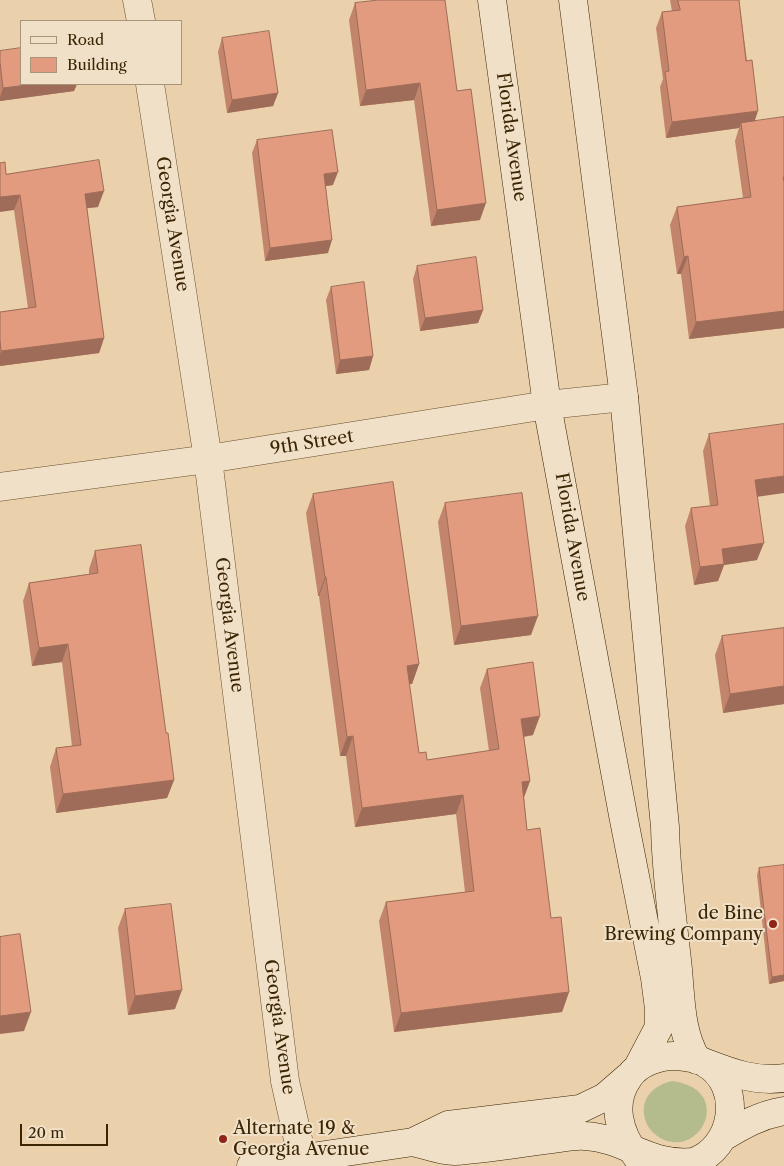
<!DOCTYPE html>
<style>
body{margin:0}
#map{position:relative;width:784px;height:1166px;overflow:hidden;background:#ead0ab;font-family:"Libre Caslon Text",serif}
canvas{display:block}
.legend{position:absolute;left:20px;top:20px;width:162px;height:65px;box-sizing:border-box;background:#f1e0c8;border:1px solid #a89579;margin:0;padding:6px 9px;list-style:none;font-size:15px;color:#3b2503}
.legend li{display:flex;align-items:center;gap:10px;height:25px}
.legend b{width:25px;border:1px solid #a89579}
.scale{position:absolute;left:20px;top:1124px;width:88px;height:22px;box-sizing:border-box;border:2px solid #3b2503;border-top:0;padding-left:6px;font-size:15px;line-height:18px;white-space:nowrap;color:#3b2503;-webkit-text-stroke:4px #f1e0c8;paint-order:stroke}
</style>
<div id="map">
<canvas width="784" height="1166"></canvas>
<ul class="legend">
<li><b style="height:6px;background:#f1e0c8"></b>Road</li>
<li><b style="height:14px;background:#e29b7e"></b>Building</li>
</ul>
<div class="scale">20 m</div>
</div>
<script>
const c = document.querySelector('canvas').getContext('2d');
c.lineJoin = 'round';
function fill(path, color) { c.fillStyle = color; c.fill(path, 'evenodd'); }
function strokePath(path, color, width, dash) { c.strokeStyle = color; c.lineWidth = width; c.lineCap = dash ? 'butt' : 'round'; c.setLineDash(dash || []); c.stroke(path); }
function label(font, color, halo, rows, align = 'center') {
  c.font = font + ' "Libre Caslon Text",serif'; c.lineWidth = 4; c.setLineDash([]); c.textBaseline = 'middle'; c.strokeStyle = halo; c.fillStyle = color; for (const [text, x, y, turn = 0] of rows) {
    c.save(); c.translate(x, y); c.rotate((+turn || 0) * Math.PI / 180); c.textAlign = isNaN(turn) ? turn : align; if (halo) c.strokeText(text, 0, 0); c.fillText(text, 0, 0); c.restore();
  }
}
fill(new Path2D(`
 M672 1081C734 1089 702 1158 662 1139 655 1135 649 1130 646 1122 638 1100 652 1086 672 1081Z`), '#b4bc8b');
const street = new Path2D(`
 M137 0 141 21
 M150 84 208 459 285 1081 304 1166
 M0 487 208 459 547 405 624 397`);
const secondary = new Path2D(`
 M492 0 547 405 623 815 655 978 659 1009V1027L638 1067
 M573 0 624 397 665 827C666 872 672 916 677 960 681 993 679 1031 697 1060
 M706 1063C732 1073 756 1082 784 1078
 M723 1137C743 1125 760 1115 784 1111
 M413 1142C426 1145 441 1151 454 1151 486 1149 519 1143 552 1139 562 1138 575 1135 585 1136 626 1138 647 1166 693 1162 734 1149 745 1086 705 1063 697 1058 685 1057 676 1056 660 1055 638 1063 629 1077 610 1103 619 1133 637 1157
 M251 1166 413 1142 448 1125 580 1109 605 1097 628 1077`);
strokePath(street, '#67502d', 29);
strokePath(secondary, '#3b2503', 29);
strokePath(street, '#f1e0c8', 28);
strokePath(secondary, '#f1e0c8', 28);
fill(new Path2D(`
 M670 0H739L755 122 784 117V328L689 339 681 274H677L670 225 677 207 743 198 735 141 739 128 666 138 660 87 663 79 656 28 662 12 672 11Z
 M355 3 457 91 480 220 431 226 414 100 360 106 349 20Z
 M222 38 278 93 273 106 227 113 218 52Z
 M0 51 21 84H77L74 91 0 101Z
 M257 140 333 185 326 186 328 253 265 261 252 153Z
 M6 174 98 207 87 208 104 338 99 353 0 366V312L28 308 14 210Z
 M417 266 483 310 478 323 420 331 413 279Z
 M331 287 373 356 369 370 336 374 326 300Z
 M709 434 757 497V560L724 565 718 581 694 585 685 526 691 508 710 506 703 451Z
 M313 494 419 664 412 684H409L419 753 427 760 489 751 480 688 487 669 533 735 524 737 530 781 524 797 527 830 551 918 569 992 562 1012 394 1032 379 921 386 902 465 892 456 814 355 827 346 756H340L319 596H318L306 513Z
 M445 503 531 635 454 645 438 522Z
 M95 551 166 733 174 780 167 798 56 813 50 767 56 748 72 746 62 662 32 666 23 601 29 583 89 574V569Z
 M784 628V704L723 713 715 655 722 636Z
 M759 868 784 981 769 984 757 875Z
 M125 909 175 1009 128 1015 118 928Z`), '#c2856c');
fill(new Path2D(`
 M420 83 414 100 360 106 366 90Z
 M35 84H77L74 91 0 101V97L3 88Z
 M278 93 273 106 227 113 232 100Z
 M758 111 753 126 741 123 739 128 666 138 672 122Z
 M338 172 333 185 319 187 324 174Z
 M104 191 98 207 79 209 85 194Z
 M20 195 14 210 0 212V197Z
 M486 203 480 220 431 226 437 210Z
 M332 240 328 253 265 261 270 248Z
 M688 256 681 274H677L684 257Z
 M483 310 478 323 420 331 425 318Z
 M784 311V328L689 339 696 322Z
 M104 338 99 353 0 366V354L1 351Z
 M373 356 369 370 336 374 340 360Z
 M784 476V493L749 498 755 480Z
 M764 543 757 560 724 565 718 581 694 585 700 567 722 549Z
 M325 577H326L319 596H318Z
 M538 616 531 635 454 645 461 626Z
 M68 644 62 662 32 666 39 648Z
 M419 664 412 684 400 685 407 666Z
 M784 686V704L723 713 730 694Z
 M540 716 533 735 514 738 521 719Z
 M353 736 346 756H340L347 737Z
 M174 780 167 798 56 813 63 794Z
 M530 781 523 800 522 782Z
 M463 795 456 814 355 827 362 808Z
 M784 975V981L769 984 772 977Z
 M182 990 175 1009 128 1015 135 996Z
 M569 992 562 1012 394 1032 401 1013Z
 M31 1012 24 1031 0 1034V1016Z`), '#9e6c58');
const building = new Path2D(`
 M379 0H445L457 91 471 89 486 203 437 210 420 83 366 90 355 3Z
 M678 0H739L746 61 752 60 758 111 672 122 665 72 669 71 662 12 680 10Z
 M269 31 278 93 232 100 222 38Z
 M21 48V84H35L3 88 0 62V51Z
 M784 117V177H783L784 182V311L696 322 688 256 684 257 677 207 751 197 741 123Z
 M332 130 338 172 324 174 332 240 270 248 257 140Z
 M99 160 104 191 85 194 104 338 1 351 0 340V312L36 307 20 195 0 197V163L5 162 6 174Z
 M476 257 483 310 425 318 417 266Z
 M364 282 373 356 340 360 331 287Z
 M784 424V476L755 480 764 543 722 549 724 564 700 567 691 508 718 505 709 434Z
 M393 482 419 664 407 666 419 753 426 752 427 760 499 749 487 669 533 662 540 716 521 719 530 781 522 782 527 830 540 828 551 918 561 917 569 992 401 1013 386 902 474 891 463 795 362 808 353 736 347 737 326 577H325L313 494Z
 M522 493 538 616 461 626 445 503Z
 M141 545 166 733H168L174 780 63 794 56 748 81 745 68 644 39 648 29 583 98 573 95 551Z
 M784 628V686L730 694 722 636Z
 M784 865V975L772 977 759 868Z
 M171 904 182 990 135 996 125 909Z
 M20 934 31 1012 0 1016V937Z`);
fill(building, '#e29b7e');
strokePath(building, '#9e6c58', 1);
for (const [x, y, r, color] of [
 [773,924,5,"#8f2418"],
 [223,1139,5,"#8f2418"]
]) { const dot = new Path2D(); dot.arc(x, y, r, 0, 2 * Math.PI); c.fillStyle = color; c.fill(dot); strokePath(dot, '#f1e0c8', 2); }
label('18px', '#3b2503', '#f1e0c8', [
 ["Florida Avenue",511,137,82],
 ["Georgia Avenue",172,224,81],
 ["9th Street",312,443,-9],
 ["Florida Avenue",572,537,80],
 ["Georgia Avenue",229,625,83],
 ["Georgia Avenue",279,1027,82]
]);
label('18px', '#3b2503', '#f1e0c8', [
 ["de Bine",763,914],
 ["Brewing Company",763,935],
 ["Alternate 19 &",233,1129,"left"],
 ["Georgia Avenue",233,1150,"left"]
], 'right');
</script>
